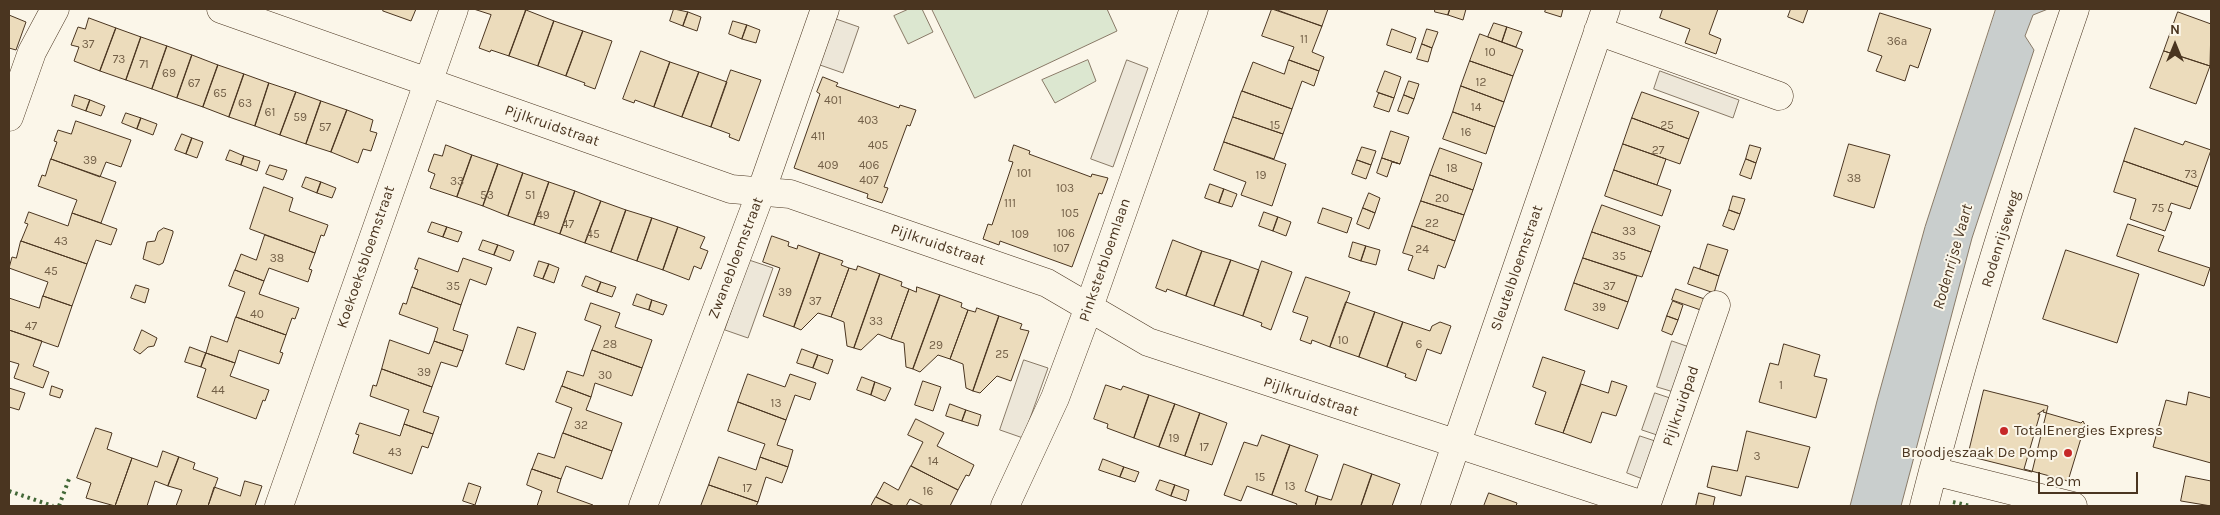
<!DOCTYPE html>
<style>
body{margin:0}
#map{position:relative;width:2220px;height:515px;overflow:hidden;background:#fbf6e9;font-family:Karla,sans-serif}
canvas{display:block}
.frame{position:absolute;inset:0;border:10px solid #4a3520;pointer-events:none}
.north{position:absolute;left:2150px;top:20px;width:50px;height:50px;-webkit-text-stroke:4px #fbf6e9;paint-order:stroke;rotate:0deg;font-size:14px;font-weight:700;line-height:20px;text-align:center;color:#4a3520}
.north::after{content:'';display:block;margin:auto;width:18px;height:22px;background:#4a3520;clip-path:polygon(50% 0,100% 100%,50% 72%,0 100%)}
.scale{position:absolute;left:2038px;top:472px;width:100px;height:22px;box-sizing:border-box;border:2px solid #4a3520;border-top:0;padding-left:6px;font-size:15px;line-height:18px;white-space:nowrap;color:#4a3520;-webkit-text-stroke:4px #fbf6e9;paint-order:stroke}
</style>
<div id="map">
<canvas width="2220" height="515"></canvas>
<div class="frame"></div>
<div class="north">N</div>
<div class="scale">20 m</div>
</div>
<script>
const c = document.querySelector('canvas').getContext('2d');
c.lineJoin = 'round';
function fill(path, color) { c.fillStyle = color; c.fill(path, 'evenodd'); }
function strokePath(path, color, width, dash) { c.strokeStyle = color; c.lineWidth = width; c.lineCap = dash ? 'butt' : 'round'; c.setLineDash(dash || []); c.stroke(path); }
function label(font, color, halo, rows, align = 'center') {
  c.font = font + ' Karla,sans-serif'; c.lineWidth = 4; c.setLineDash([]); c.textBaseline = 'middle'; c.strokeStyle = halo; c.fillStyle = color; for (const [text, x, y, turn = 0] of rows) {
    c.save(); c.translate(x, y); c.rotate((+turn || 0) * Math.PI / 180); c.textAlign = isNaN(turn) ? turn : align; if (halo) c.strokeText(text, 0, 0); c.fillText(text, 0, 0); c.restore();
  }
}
const green = new Path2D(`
 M909 9H922L933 32 908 44 894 16Z
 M932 9H1107L1117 31 975 98Z
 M1088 60 1096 81 1055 103 1042 80Z`);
fill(green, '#dce7d0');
strokePath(green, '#887966', 1);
const parking = new Path2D(`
 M836 19 859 27 843 73 820 65Z
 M1127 60 1148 68 1113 167 1091 159Z
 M1660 71 1739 100 1733 118 1654 89Z
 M749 260 773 268 748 338 725 330Z
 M1672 341 1692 348 1677 393 1657 387Z
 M1024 360 1048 368 1023 438 1000 430Z
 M1655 393 1676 400 1663 437 1642 430Z
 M1640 436 1661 443 1648 481 1627 473Z`);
fill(parking, '#ede7d9');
strokePath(parking, '#887966', 1);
const water = new Path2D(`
 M1996 9H2048L2033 15 2025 36 2034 50 1972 238 1901 506H1850L1877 401 1925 227Z`);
fill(water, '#c9cecd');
strokePath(water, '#887966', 1);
const building = new Path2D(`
 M384 9H416L411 21 383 11Z
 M474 9H521L526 10 509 56 491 50 490 52 479 48 491 15Z
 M674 9 688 12 683 26 670 21Z
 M1272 9 1322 26 1312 52 1324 57 1319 71 1289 60 1294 47 1262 36Z
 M1275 9H1328L1322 26Z
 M1435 9H1450L1448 15 1435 12Z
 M1450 9H1466L1463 20 1448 15Z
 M1546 9H1563L1561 17 1545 12Z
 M1663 9H1718L1709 34 1721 39 1716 54 1685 43 1690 29 1660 18Z
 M1791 9H1808L1803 23 1788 17Z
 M526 10 554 21 538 66 509 56Z
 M688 12 701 17 697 31 683 26Z
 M2178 12 2211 24 2210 66 2164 51Z
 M1880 13 1931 29 1918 68 1910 65 1905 81 1876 71 1882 56 1868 51Z
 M9 15 26 22 16 50 9 48Z
 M89 18 116 28 100 71 74 61 79 47 71 45 78 27 85 29Z
 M554 21 583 31 566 76 538 66Z
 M733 21 747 25 742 39 729 34Z
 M1494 23 1507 27 1502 42 1488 37Z
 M747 25 760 30 756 43 742 39Z
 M1507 27 1522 32 1516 47 1502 42Z
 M116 28 141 37 126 80 100 71Z
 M1392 29 1416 38 1411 53 1387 45Z
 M1427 29 1438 32 1432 48 1422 44Z
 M583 31 612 41 595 89 584 85 585 83 566 76Z
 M1480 34 1523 50 1513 76 1470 61Z
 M141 37 167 46 152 89 126 80Z
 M1422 44 1432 48 1428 62 1417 59Z
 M167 46 192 55 177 98 152 89Z
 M641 51 670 62 654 107 635 100 634 103 623 99Z
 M2164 51 2210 66 2196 104 2150 88Z
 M192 55 218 65 203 107 177 98Z
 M1289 60 1319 71 1314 86 1302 81 1292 109 1242 91 1253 62 1284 74Z
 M1470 61 1513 76 1504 102 1461 86Z
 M670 62 699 72 682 117 654 107Z
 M218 65 244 74 229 117 203 107Z
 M731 70 761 80 739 141 729 137 730 134 711 127Z
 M1385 71 1401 77 1394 98 1377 92Z
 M699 72 727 82 711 127 682 117Z
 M244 74 269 83 255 126 229 117Z
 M823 77 838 83 836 86 899 108 900 105 916 110 910 126 907 125 884 187 888 188 882 203 867 198 868 194 794 168 820 94 817 92Z
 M1409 81 1419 84 1414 99 1404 95Z
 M269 83 296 92 280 135 255 126Z
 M1461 86 1504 102 1495 127 1453 112Z
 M1242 91 1292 109 1283 134 1233 117Z
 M296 92 321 101 306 144 280 135Z
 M1642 92 1699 112 1689 139 1632 118Z
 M1379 93 1394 98 1389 112 1374 107Z
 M75 95 90 100 86 111 72 106Z
 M1404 95 1414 99 1408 114 1398 111Z
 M90 100 105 106 101 116 86 111Z
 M321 101 347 110 331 152 306 144Z
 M347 110 373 120 370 131 377 133 371 151 363 149 358 163 331 152Z
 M1453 112 1495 127 1486 154 1443 139Z
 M126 113 141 118 137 129 122 123Z
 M1233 117 1283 134 1274 159 1224 142Z
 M141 118 157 124 153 135 137 129Z
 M1632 118 1689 139 1680 164 1623 144Z
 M76 121 131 140 121 167 106 162 100 177 51 159 57 142 54 141 58 130 71 134Z
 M2135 128 2183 145 2185 141 2211 150 2198 187 2124 161Z
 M1391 131 1409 137 1400 164 1382 158Z
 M182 134 192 138 186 154 175 150Z
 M192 138 203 142 197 158 186 154Z
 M1224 142 1286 164 1272 206 1241 195 1246 182 1214 170Z
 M1623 144 1666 159 1657 185 1614 170Z
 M1849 144 1890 155 1874 208 1834 196Z
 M446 145 472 155 457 197 430 188 435 174 428 171 434 154 442 156Z
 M1014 145 1030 151 1029 154 1091 177 1092 174 1108 178 1102 194 1099 193 1072 267 1000 241 999 245 983 239 988 224 992 225 1013 162 1009 161Z
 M1750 145 1761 148 1756 163 1746 159Z
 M1362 147 1376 151 1371 165 1357 160Z
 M1440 148 1482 163 1473 190 1430 175Z
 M230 150 244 156 241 165 226 160Z
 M472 155 498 164 483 206 457 197Z
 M244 156 260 161 257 171 241 165Z
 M1382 158 1400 164 1392 162 1387 177 1377 173Z
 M51 159 116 182 101 223 72 213 77 200 38 186 42 175 45 176Z
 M1746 159 1756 163 1751 179 1740 175Z
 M1357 160 1371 165 1366 179 1352 174Z
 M2124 161 2198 187 2190 209 2171 203 2168 211 2172 212 2165 231 2130 219 2136 199 2114 192Z
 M498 164 523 173 508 216 483 206Z
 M270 165 287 170 283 180 266 174Z
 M1614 170 1671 190 1662 216 1605 196Z
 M523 173 549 182 534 225 508 216Z
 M1430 175 1473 190 1464 215 1421 201Z
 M306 177 321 182 317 193 302 187Z
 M321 182 336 188 332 198 317 193Z
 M549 182 575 191 560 234 534 225Z
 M1210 184 1224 189 1219 203 1205 198Z
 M264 187 293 198 289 211 328 225 324 236 321 235 315 253 250 229Z
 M1224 189 1237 194 1232 207 1219 203Z
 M575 191 601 201 585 243 560 234Z
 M1369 193 1380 198 1375 213 1363 208Z
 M1733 196 1745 199 1740 214 1729 210Z
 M601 201 626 210 611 252 585 243Z
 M1421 201 1464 215 1455 241 1412 226Z
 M1602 205 1660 226 1651 252 1592 232Z
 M1323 208 1352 218 1347 233 1318 223Z
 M1363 208 1375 213 1369 229 1357 224Z
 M626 210 652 218 637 261 611 252Z
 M1729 210 1740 214 1734 230 1723 226Z
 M29 212 68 226 72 213 117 229 111 245 96 240 87 264 21 241 28 224 25 223Z
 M1264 212 1278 217 1273 231 1259 226Z
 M1278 217 1291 222 1286 236 1273 231Z
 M652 218 678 227 663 270 637 261Z
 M432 222 447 227 443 237 428 232Z
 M2128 224 2164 236 2158 251 2210 268 2204 286 2117 256Z
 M1412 226 1455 241 1445 268 1438 265 1434 279 1408 270 1413 256 1403 253Z
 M447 227 462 232 458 242 443 237Z
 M678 227 705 237 700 248 708 251 701 269 694 266 689 280 663 270Z
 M164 228 173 231V233L163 263 159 265 143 259 147 242 155 241 158 232Z
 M1592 232 1651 252 1642 277 1583 258Z
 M265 235 315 253 309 269 312 270 308 282 269 268 264 281 235 270 241 254 256 260Z
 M772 236 789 242 788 246 797 249 798 245 820 253 794 327 763 316 780 268 763 262Z
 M483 240 498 245 494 255 479 250Z
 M1173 240 1202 251 1186 296 1167 289 1166 292 1156 288Z
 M21 241 87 264 72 306 43 296 48 282 9 268 12 257 16 258Z
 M1353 242 1366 246 1361 261 1349 257Z
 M1708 244 1728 250 1719 276 1700 269Z
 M498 245 514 251 510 261 494 255Z
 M1366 246 1380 250 1376 265 1361 261Z
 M2066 250 2139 274 2117 343 2043 319Z
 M1202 251 1231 260 1214 306 1186 296Z
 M820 253 843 261 841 265 849 268 831 317 818 313 801 330 794 327Z
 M419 258 458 272 463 258 492 268 486 285 470 279 461 305 412 287 418 270 415 269Z
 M1583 258 1637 276 1628 302 1574 283Z
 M1231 260 1259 270 1243 316 1214 306Z
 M539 261 549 264 543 279 534 276Z
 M1262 261 1292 272 1271 330 1261 326 1262 323 1243 316Z
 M549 264 559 268 554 283 543 279Z
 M858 266 880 274 854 348 847 346 844 322 831 317 849 268 856 270Z
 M1694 267 1719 276 1714 293 1688 284Z
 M235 270 264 281 259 294 299 308 295 319 292 318 286 335 236 317 245 292 229 286Z
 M880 274 902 282 901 286 909 289 891 339 878 334 861 350 854 348Z
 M586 276 601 282 597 292 582 286Z
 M1306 277 1350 292 1330 347 1312 340 1311 344 1300 340 1308 317 1293 312Z
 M601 282 616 287 612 297 597 292Z
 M1574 283 1628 302 1618 329 1565 310Z
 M136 285 149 289 145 303 131 298Z
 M412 287 461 305 453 330 468 335 463 351 434 341 438 328 399 314 403 303 406 304Z
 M917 287 940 295 913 369 906 367 904 343 891 339 909 289 916 292Z
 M1676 289 1716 303 1712 314 1672 300Z
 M637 294 652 300 649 310 633 305Z
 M940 295 962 303 961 307 968 310 950 359 938 355 920 372 913 369Z
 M43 296 72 306 58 347 9 330V298L39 308Z
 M652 300 667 305 663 315 649 310Z
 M1673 301 1683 305 1678 320 1667 316Z
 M1346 302 1375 312 1359 357 1330 347Z
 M591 303 620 313 615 327 652 340 642 368 592 350 601 326 585 320Z
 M977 308 999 316 973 391 966 388 963 364 950 359 968 310 975 312Z
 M1375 312 1403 322 1387 367 1359 357Z
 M999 316 1022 324 1020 329 1029 331 1011 381 997 376 980 393 973 391Z
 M1667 316 1678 320 1672 335 1662 331Z
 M236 317 286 335 280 352 283 353 279 364 239 350 235 363 206 353 211 336 227 342Z
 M1403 322 1430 331 1432 326 1440 322 1451 326 1441 354 1427 349 1416 381 1405 377 1406 374 1387 367Z
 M518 327 536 333 524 370 506 364Z
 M9 330 42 341 33 366 49 372 43 388 14 378 19 364 9 361Z
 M142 330 157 338 154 346 148 347 140 354 134 350Z
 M390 340 429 354 434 341 463 351 457 367 441 362 432 387 382 369Z
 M1784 344 1820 355 1814 376 1827 379 1816 418 1759 402 1770 363 1778 365Z
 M190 347 206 353 201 367 185 362Z
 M802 349 818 355 813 368 797 363Z
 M592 350 642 368 632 396 595 383 591 397 562 386 567 371 583 376Z
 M206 353 235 363 230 376 269 390 265 401 263 400 256 419 197 397 206 369 201 367Z
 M818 355 833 360 828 374 813 368Z
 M1543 357 1585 371 1563 433 1535 424 1546 392 1533 387Z
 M382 369 432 387 423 412 439 417 433 434 404 424 409 410 370 396 373 385 376 386Z
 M748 374 785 387 790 374 816 383 810 400 795 395 786 420 738 402Z
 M862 377 875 382 871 395 857 390Z
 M923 381 941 387 933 411 915 405Z
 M1612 381 1627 386 1616 416 1602 412 1591 443 1563 433 1581 384 1608 393Z
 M875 382 891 388 885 401 871 395Z
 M1106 385 1121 390 1123 386 1149 395 1134 438 1107 428 1108 424 1094 419Z
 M52 386 63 390 60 398 50 395Z
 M562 386 591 397 586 410 622 423 612 451 563 433 572 408 556 402Z
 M9 388 25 393 19 410 9 407Z
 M1984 390 2048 406 2032 472 1968 456Z
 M2189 392 2211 398V463L2153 447 2166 400 2186 405Z
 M1149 395 1175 404 1159 447 1134 438Z
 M738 402 786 420 777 445 793 450 788 467 760 457 765 444 728 431Z
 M950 404 966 410 962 421 946 416Z
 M1175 404 1200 413 1185 456 1159 447Z
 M966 410 981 415 978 426 962 421Z
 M2044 410 2043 412 2081 423 2083 421 2085 425 2068 481 2024 469 2040 414H2038Z
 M1200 413 1227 423 1212 465 1185 456Z
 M916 419 944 433 937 446 974 465 969 476 966 475 958 490 911 466 923 442 908 435Z
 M360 423 400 436 404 424 433 434 428 448 422 446 412 474 353 453 359 435 356 434Z
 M96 428 112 433 107 449 132 458 115 506 86 498 91 483 77 478Z
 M1747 431 1810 447 1798 488 1746 476 1741 496 1707 487 1712 466 1737 471Z
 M563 433 612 451 602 479 566 466 561 479 532 469 538 453 554 458Z
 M1262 435 1290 445 1272 495 1247 486 1241 501 1224 495 1244 442 1257 446Z
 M1290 445 1318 455 1305 491 1318 496 1315 506H1296L1297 504 1272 495Z
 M163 451 179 457 168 486 155 481 147 506H115L132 458 157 467Z
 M179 457 195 463 193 469 218 478 208 506H176L182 490 168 486Z
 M719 457 756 470 760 457 788 467 782 483 766 477 758 502 709 485Z
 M1103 459 1124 467 1120 477 1099 470Z
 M1344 464 1372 474 1361 506H1315L1318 496 1331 500Z
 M911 466 958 490 950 506H924L910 499 906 506H894L876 497 884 482 898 490Z
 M1124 467 1139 472 1135 482 1120 477Z
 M532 469 561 479 557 492 593 505V506H537L542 491 527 485Z
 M1372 474 1400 484 1392 506H1361Z
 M2186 476 2211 481V506L2181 501Z
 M1160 480 1175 485 1171 496 1156 490Z
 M245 481 262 486 255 506H208L214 487 240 496Z
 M469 483 481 487 475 505 463 501Z
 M709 485 758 502 756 506H701Z
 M1175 485 1189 490 1186 501 1171 496Z
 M1489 493 1517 503 1516 506H1484Z
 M1699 493 1715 497 1713 506H1696Z
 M876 497 894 506H871Z`);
fill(building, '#ecdcbc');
strokePath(building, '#4a3520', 1);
const street = new Path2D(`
 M221 9 731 189 790 194 1047 283 1148 342 1646 506
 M1598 31 1779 96
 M9 117 32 52 55 9
 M1933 471 2073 506
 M279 506 454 9
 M643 506 761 192 825 9
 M1005 506 1055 398 1089 307 1194 9
 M1435 506 1606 9
 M1646 506 1716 305
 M1924 506C1967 338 2019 172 2075 9`);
strokePath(street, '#4a3520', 29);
strokePath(street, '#fbf6e9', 28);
strokePath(new Path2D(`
 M9 491 53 506
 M1953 502 1970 506
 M59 506 69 479`), '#436837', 4, [2.5, 4]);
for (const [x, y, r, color] of [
 [2004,431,5,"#c62828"],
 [2068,453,5,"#c62828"]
]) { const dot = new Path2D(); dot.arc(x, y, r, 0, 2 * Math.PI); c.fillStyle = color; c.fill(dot); strokePath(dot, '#fbf6e9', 2); }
label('12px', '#725f47', null, [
 ["11",1304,40],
 ["36a",1897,42],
 ["37",88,45],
 ["10",1490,53],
 ["73",119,60],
 ["71",144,65],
 ["69",169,74],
 ["12",1481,83],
 ["67",194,84],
 ["65",220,94],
 ["401",833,101],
 ["63",245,104],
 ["14",1476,108],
 ["61",270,113],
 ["59",300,118],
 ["403",868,121],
 ["15",1275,126],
 ["25",1667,126],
 ["57",325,128],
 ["16",1466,133],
 ["411",818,137],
 ["405",878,146],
 ["27",1658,151],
 ["39",90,161],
 ["409",828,166],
 ["406",869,166],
 ["18",1452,169],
 ["101",1024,174],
 ["73",2191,175],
 ["19",1261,176],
 ["38",1854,179],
 ["407",869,181],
 ["33",457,182],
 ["103",1065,189],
 ["53",487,196],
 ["51",530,196],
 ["20",1442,199],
 ["111",1010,204],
 ["75",2158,209],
 ["105",1070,214],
 ["49",543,216],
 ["22",1432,224],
 ["47",568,225],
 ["33",1629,232],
 ["106",1066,234],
 ["45",593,235],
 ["109",1020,235],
 ["43",61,242],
 ["107",1061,249],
 ["24",1422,250],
 ["35",1619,257],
 ["38",277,259],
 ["45",51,272],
 ["35",453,287],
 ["37",1609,287],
 ["39",785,293],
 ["37",815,302],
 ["39",1599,308],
 ["40",257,315],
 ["33",876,322],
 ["47",31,327],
 ["10",1343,341],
 ["28",610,345],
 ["6",1419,345],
 ["29",936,346],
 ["25",1002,355],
 ["39",424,373],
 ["30",605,376],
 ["1",1781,386],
 ["44",218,391],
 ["13",776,404],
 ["32",581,426],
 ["19",1174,439],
 ["17",1204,448],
 ["43",395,453],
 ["3",1757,457],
 ["14",933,462],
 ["15",1260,478],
 ["13",1290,487],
 ["17",747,489],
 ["16",928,492]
]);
label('15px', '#4a3520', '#fbf6e9', [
 ["Pijlkruidstraat",552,126,19],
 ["Rodenrijseweg",2001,239,-73],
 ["Pijlkruidstraat",938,245,19],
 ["Koekoeksbloemstraat",366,257,-71],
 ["Zwanebloemstraat",736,258,-69],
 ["Pinksterbloemlaan",1105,260,-71],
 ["Sleutelbloemstraat",1517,268,-71],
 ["Pijlkruidstraat",1311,397,18],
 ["Pijlkruidpad",1681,406,-71]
]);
label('15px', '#4a3520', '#fbf6e9', [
 ["TotalEnergies Express",2014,431],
 ["Broodjeszaak De Pomp",2058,453,"right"]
], 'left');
label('italic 16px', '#4a3520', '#fbf6e9', [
 ["Rodenrijse Vaart",1953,257,-74]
]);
</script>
